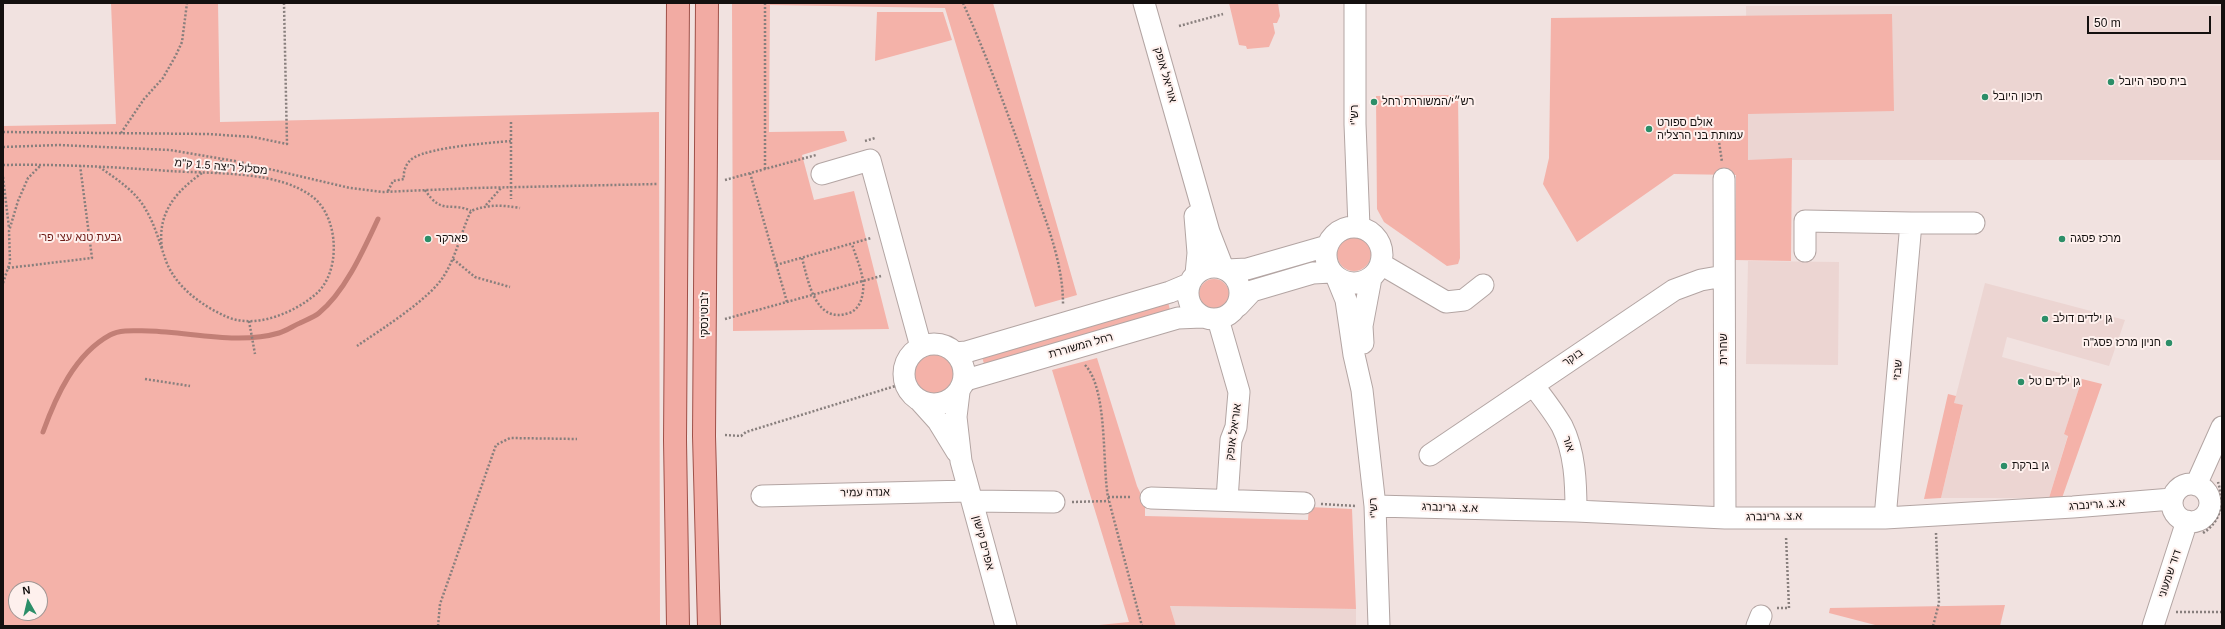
<!DOCTYPE html>
<meta charset="utf-8">
<style>
body{margin:0}
#map{position:relative;width:2225px;height:629px;overflow:hidden;background:#f1e2e0;font-family:Arial,sans-serif}
canvas{display:block}
.frame{position:absolute;inset:0;border:4px solid #14100f;pointer-events:none}
.north{position:absolute;left:8px;top:581px;width:40px;height:40px;box-sizing:border-box;background:#fef0ed;border:1px solid #a09694;border-radius:50%;rotate:352deg;font-size:11px;font-weight:700;line-height:16px;text-align:center;color:#14100f}
.north::after{content:'';display:block;margin:auto;width:14px;height:18px;background:#2c8e68;clip-path:polygon(50% 0,100% 100%,50% 72%,0 100%)}
.scale{position:absolute;left:2087px;top:16px;width:124px;height:18px;box-sizing:border-box;border:2px solid #14100f;border-top:0;padding-left:5px;font-size:12px;line-height:14px;white-space:nowrap;color:#14100f;-webkit-text-stroke:3px #fef0ed;paint-order:stroke}
</style>
<div id="map">
<canvas width="2225" height="629"></canvas>
<div class="frame"></div>
<div class="north">N</div>
<div class="scale">50 m</div>
</div>
<script>
const c = document.querySelector('canvas').getContext('2d');
c.lineJoin = 'round';
function fill(path, color) { c.fillStyle = color; c.fill(path, 'evenodd'); }
function strokePath(path, color, width, dash) { c.strokeStyle = color; c.lineWidth = width; c.lineCap = dash ? 'butt' : 'round'; c.setLineDash(dash || []); c.stroke(path); }
function label(font, color, halo, rows, align = 'center') {
  c.font = font + ' Arial,Heebo,sans-serif'; c.lineWidth = 4; c.setLineDash([]); c.textBaseline = 'middle'; c.strokeStyle = halo; c.fillStyle = color; for (const [text, x, y, turn = 0] of rows) {
    c.save(); c.translate(x, y); c.rotate((+turn || 0) * Math.PI / 180); c.textAlign = isNaN(turn) ? turn : align; if (halo) c.strokeText(text, 0, 0); c.fillText(text, 0, 0); c.restore();
  }
}
fill(new Path2D(`
 M1746 6H2222V160H1748Z
 M1748 261 1839 262 1838 365 1746 364Z
 M1985 283 2125 320 2109 366 2007 337 2002 357 2082 379 2064 434 2068 435 2049 498H1941L1963 406 1954 403Z
 M1170 606 1356 609V626H1176Z`), '#ecd5d2');
fill(new Path2D(`
 M111 3H218L220 122 659 112 660 626H3V126L116 124ZM16 589H40V613H16Z
 M732 3H993L1077 295 1035 307 945 8 770 5 769 132 844 131 847 141 802 155 814 200 854 191 889 329 733 331Z
 M1229 3H1278L1280 16 1277 23H1273L1275 33 1269 47 1247 49 1246 46 1239 45Z
 M877 12H943L952 40 875 61Z
 M1892 14 1894 111 1748 114V160L1792 158 1791 261 1735 260 1736 175 1674 174 1577 242 1543 184 1549 158 1551 18Z
 M1458 95 1460 258 1458 264 1447 266 1384 222 1377 209 1376 96Z
 M1337 254a17 17 0 1 1 34 0a17 17 0 1 1-34 0Z
 M1199 294a15 15 0 1 1 30 0a15 15 0 1 1-30 0Z
 M1167 298 1171 314 986 370 981 354Z
 M913 375a21 21 0 1 1 42 0a21 21 0 1 1-42 0Z
 M1097 358 1137 486 1145 503V516L1308 520 1309 507 1352 509 1356 609 1170 606 1176 626H1089L1129 622 1052 370Z
 M2082 379 2102 384 2062 498H2049L2068 436 2064 434Z
 M1948 394 1956 396 1954 403 1963 405 1941 498 1924 499Z
 M2005 605 2000 626H1879L1829 613 1830 608Z`), '#f4b2a9');
strokePath(new Path2D(`
 M43 432C56 396 75 354 110 335 121 329 137 331 149 331 191 332 238 345 279 333 286 331 293 326 300 323 306 320 314 317 319 313 345 292 364 249 378 219`), '#c27f76', 5);
const minor = new Path2D(`
 M1144 3 1209 232 1223 268
 M1355 3V124L1359 227
 M822 174 870 160 921 347
 M1724 179 1725 518
 M1195 216 1198 253 1196 274
 M1911 223H1974
 M1326 255a28 28 0 1 1 56 0a28 28 0 1 1-56 0Z
 M1805 251V221L1911 223 1885 518
 M1381 264 1446 302 1464 300 1483 285
 M1188 293a26 26 0 1 1 52 0a26 26 0 1 1-52 0Z
 M1227 270 1247 269 1327 246
 M1337 278 1346 300 1354 355 1362 390 1375 506 1379 626
 M1238 306 1252 291 1313 273 1331 272
 M1218 319 1239 392 1236 427 1231 440 1227 500
 M1363 343 1362 326 1371 278
 M904 374a30 30 0 1 1 60 0a30 30 0 1 1-60 0Z
 M956 353 966 352 1170 292 1189 284
 M963 384 966 380 1178 318 1202 317
 M1533 385C1543 398 1554 412 1562 426 1575 452 1576 483 1576 511
 M959 392 956 417 961 461 1006 626
 M920 401 938 421 957 452
 M1430 455 1674 290 1701 280 1724 276
 M2172 503a19 19 0 1 1 38 0a19 19 0 1 1-38 0Z
 M2196 485 2222 427
 M762 496 968 491
 M1151 498 1304 503
 M972 501 1054 502
 M1375 506 1576 511 1725 518H1885L2073 507 2172 499
 M1757 626 1761 616
 M2153 626 2187 521`);
const major = new Path2D(`
 M707 3 704 436 709 626
 M678 626 675 440 678 3`);
strokePath(minor, '#b3a5a3', 23);
strokePath(major, '#9f5048', 24);
strokePath(new Path2D(`
 M765 3V169
 M963 3C989 61 1011 122 1032 182 1046 221 1063 262 1063 304
 M1179 26 1223 14
 M511 122V199
 M3 132 208 134 253 137 287 144 284 3
 M121 133 144 99 163 78 176 55 182 42 187 3
 M1718 135 1722 162
 M865 141 875 138
 M3 147 59 145 170 150 235 161 350 188 382 192 475 188 658 184
 M3 165C59 164 114 167 170 171 213 174 280 170 314 198 339 219 341 272 316 294 294 313 254 330 225 316 201 305 176 287 166 261 160 244 155 225 146 210 135 190 116 179 98 166
 M216 173 222 159
 M750 173 787 302
 M3 177 9 228
 M725 180 816 155
 M425 190C442 216 451 201 471 211
 M388 191 393 181 404 179C403 171 406 163 413 158 432 147 488 143 511 141
 M486 205 501 188
 M162 248C157 214 175 192 202 173
 M802 258C808 280 815 325 849 313 858 310 862 301 863 291 865 276 856 258 852 244
 M453 259 475 277 510 287
 M776 265 871 238
 M8 268 92 258 80 165
 M3 283 10 262 9 231 18 201 28 178 41 165
 M725 319 881 276
 M249 321 255 354
 M357 346C380 330 432 298 445 274 457 254 461 232 471 211 489 204 501 205 520 208
 M1085 365C1108 389 1102 464 1108 497L1142 626
 M145 379 190 386
 M725 435 741 436 746 432 905 383
 M1108 497H1132
 M1072 502 1109 501
 M1321 504 1356 506
 M2203 533C2222 521 2224 502 2218 482
 M1777 608H1789L1786 536
 M2176 612H2222
 M438 626 440 604 496 445 510 438 577 439
 M1933 626 1939 603 1936 533`), '#887f7d', 2.5, [2, 2]);
strokePath(minor, '#fff', 21);
strokePath(major, '#f2aba3', 22);
for (const [x, y, r, color] of [
 [2111,82,4,"#2c8e68"],
 [1985,97,4,"#2c8e68"],
 [1374,102,4,"#2c8e68"],
 [1649,129,4,"#2c8e68"],
 [428,239,4,"#2c8e68"],
 [2062,239,4,"#2c8e68"],
 [2045,319,4,"#2c8e68"],
 [2169,343,4,"#2c8e68"],
 [2021,382,4,"#2c8e68"],
 [2004,466,4,"#2c8e68"]
]) { const dot = new Path2D(); dot.arc(x, y, r, 0, 2 * Math.PI); c.fillStyle = color; c.fill(dot); strokePath(dot, '#fef0ed', 1.5); }
label('11px', '#14100f', '#fef0ed', [
 ["אוריאל אופק",1165,75,74],
 ["רש\"י",1355,115,-90],
 ["מסלול ריצה 1.5 ק\"מ",221,167,5],
 ["ז'בוטינסקי",705,315,-90],
 ["רחל המשוררת",1081,346,-16],
 ["שחרית",1724,349,-90],
 ["בוקר",1573,358,-34],
 ["שבזי",1898,370,-85],
 ["אוריאל אופק",1234,432,-82],
 ["אור",1568,444,72],
 ["אנדה עמיר",865,493,-1],
 ["א.צ. גרינברג",2097,505,-4],
 ["רש\"י",1374,508,-94],
 ["א.צ. גרינברג",1450,508,2],
 ["א.צ. גרינברג",1774,517,-1],
 ["אפרים קישון",983,543,75],
 ["דוד שמעוני",2170,574,-71]
]);
label('11px', '#14100f', '#fef0ed', [
 ["בית ספר היובל",2119,82],
 ["תיכון היובל",1993,97],
 ["רש״י/המשוררת רחל",1382,102],
 ["אולם ספורט",1657,123],
 ["עמותת בני הרצליה",1657,136],
 ["פארקר",436,239],
 ["מרכז פסגה",2070,239],
 ["גן ילדים דולב",2053,319],
 ["חניון מרכז פסג\"ה",2161,343,"right"],
 ["גן ילדים טל",2029,382],
 ["גן ברקת",2012,466]
], 'left');
label('11px', '#6f1e19', '#fef0ed', [
 ["גבעת טנא עצי פרי",80,238]
]);
</script>
